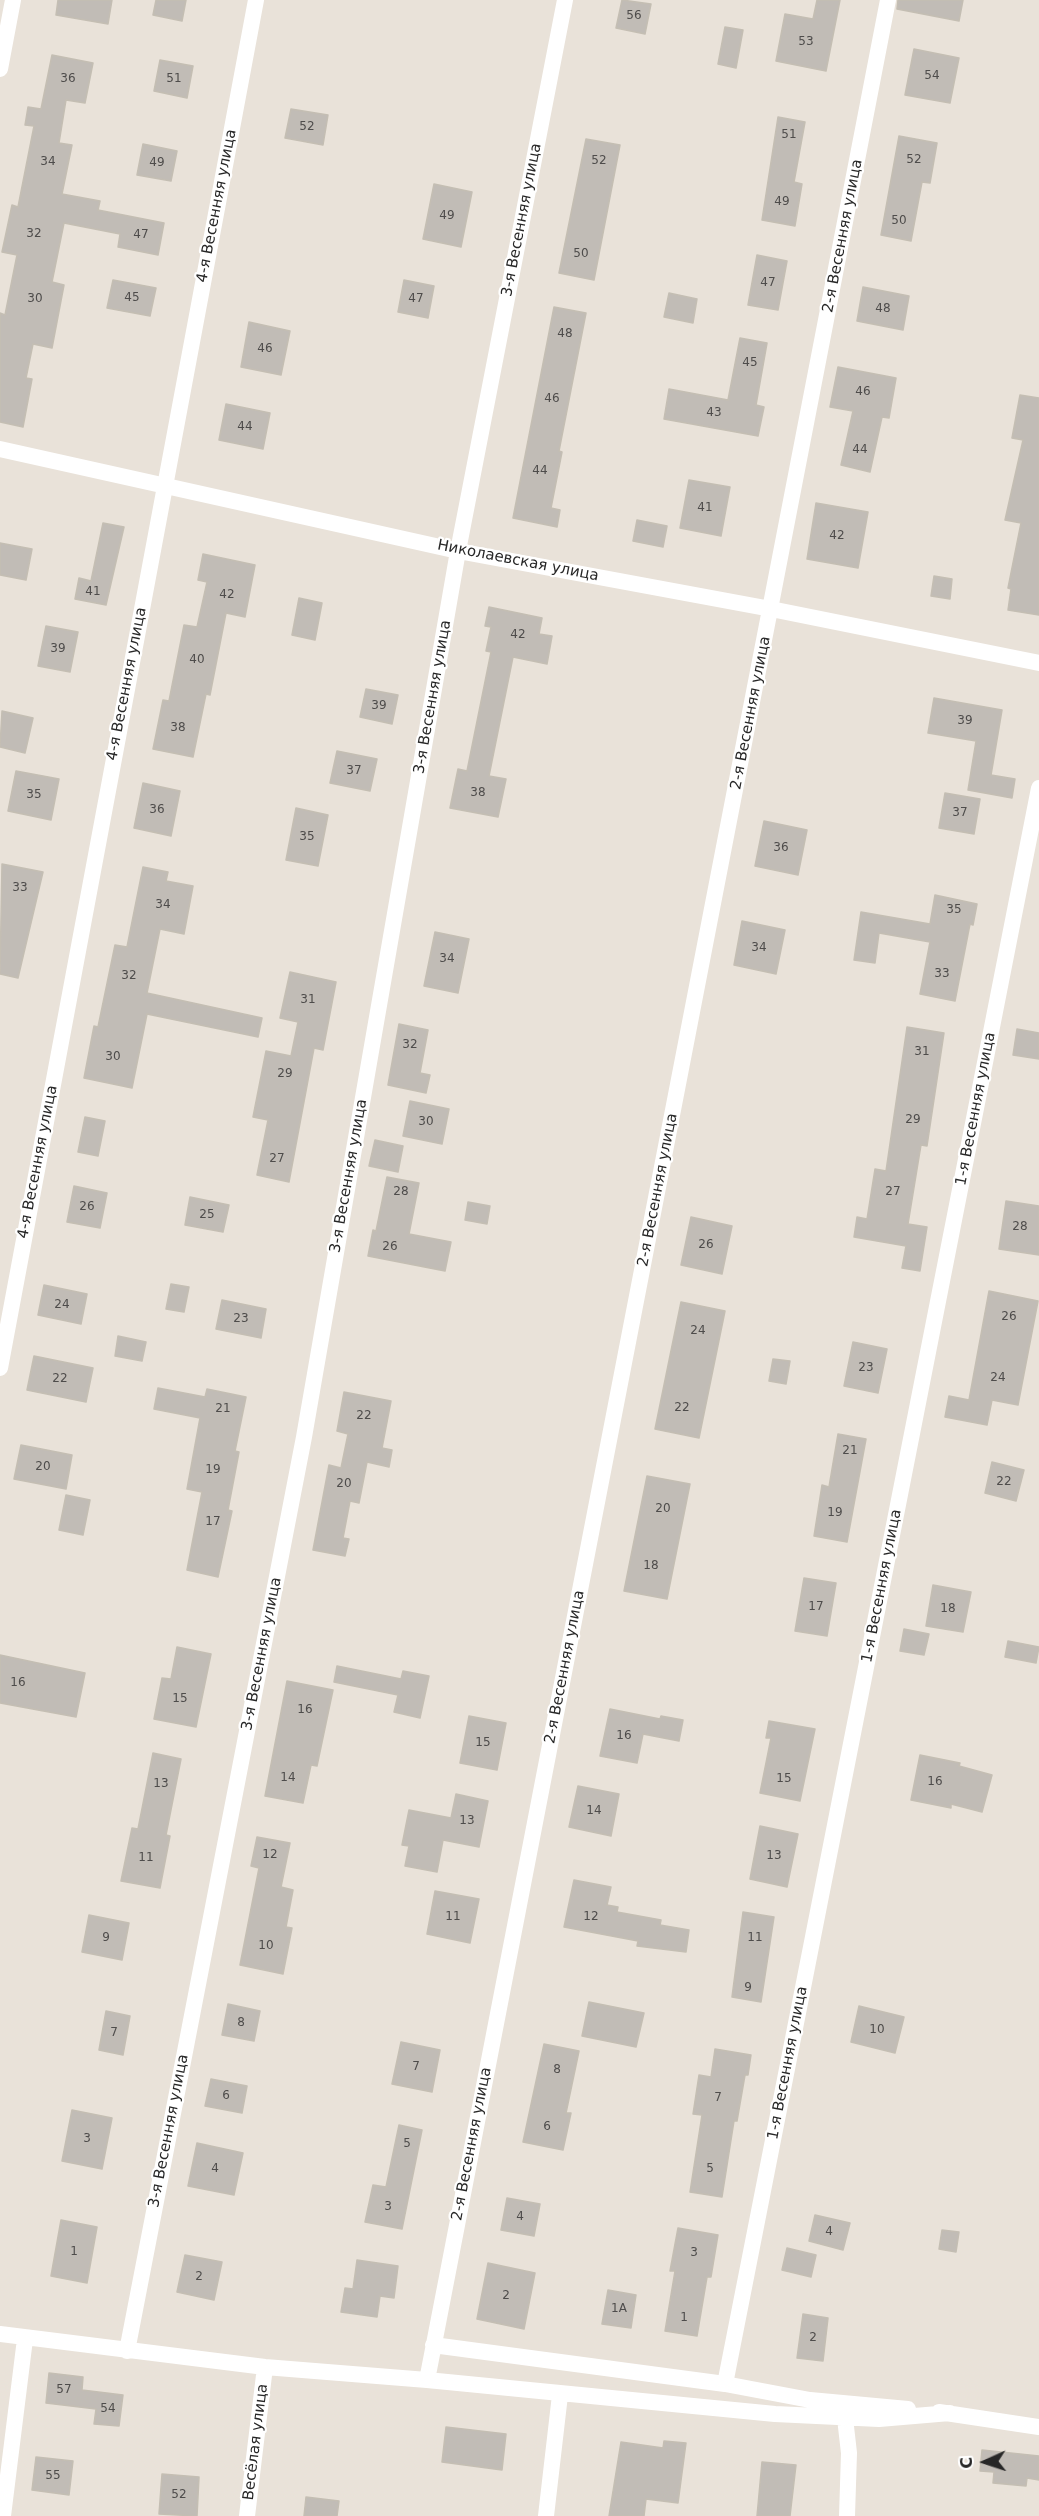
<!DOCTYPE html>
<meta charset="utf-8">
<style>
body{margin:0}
#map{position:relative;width:1039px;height:2516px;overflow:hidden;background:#e9e2d9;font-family:"DejaVu Sans",sans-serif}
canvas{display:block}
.north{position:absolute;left:955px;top:2432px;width:60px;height:60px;-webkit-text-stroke:4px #fff;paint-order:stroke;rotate:267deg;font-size:16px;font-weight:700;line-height:24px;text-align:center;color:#272727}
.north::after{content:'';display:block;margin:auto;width:21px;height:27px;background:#272727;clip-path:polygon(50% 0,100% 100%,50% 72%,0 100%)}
</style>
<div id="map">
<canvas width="1039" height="2516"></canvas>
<div class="north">С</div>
</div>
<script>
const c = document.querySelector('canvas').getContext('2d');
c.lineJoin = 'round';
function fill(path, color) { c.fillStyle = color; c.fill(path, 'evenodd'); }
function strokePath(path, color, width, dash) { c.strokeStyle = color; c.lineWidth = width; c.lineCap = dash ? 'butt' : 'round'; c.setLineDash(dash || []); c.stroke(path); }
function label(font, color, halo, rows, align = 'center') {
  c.font = font + ' "DejaVu Sans",sans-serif'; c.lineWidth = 4.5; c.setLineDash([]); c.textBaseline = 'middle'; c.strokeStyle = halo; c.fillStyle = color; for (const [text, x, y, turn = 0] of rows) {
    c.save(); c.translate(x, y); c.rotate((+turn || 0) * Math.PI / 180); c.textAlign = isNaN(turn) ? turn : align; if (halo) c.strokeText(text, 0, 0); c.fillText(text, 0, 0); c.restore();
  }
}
const building = new Path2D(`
 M58 0H112L108 24 56 15Z
 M156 0H186L182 21 153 15Z
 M622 0 651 4 645 34 616 28Z
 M817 0H840L826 71 776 61 785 14 813 19Z
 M898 0H963L959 21 897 9Z
 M725 27 743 30 736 68 718 64Z
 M914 49 959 58 950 103 905 95Z
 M52 55 93 63 85 103 66 100 59 143 72 145 62 194 100 201 98 210 164 223 158 255 118 247 120 234 64 223 52 282 64 285 52 348 33 344 26 378 32 379 23 427 0 422V313L5 315 17 255 2 252 12 205 18 207 34 126 25 125 28 107 41 109Z
 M160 60 193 66 187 98 154 91Z
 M291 109 328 115 323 145 285 138Z
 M778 117 805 122 794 182 802 184 795 226 762 220Z
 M899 136 937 143 930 183 922 182 911 241 881 235Z
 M586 139 620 145 594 280 559 273Z
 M143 144 177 151 171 181 137 175Z
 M434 184 472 192 461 247 423 239Z
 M757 255 787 261 778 310 748 305Z
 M113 280 156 288 150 316 107 308Z
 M404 280 434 286 428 318 398 312Z
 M863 287 909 296 903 330 857 321Z
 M669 293 697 299 693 323 664 317Z
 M554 307 586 313 559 451 562 452 551 508 560 510 557 527 513 518Z
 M249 322 290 331 281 375 241 367Z
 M740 338 767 343 756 405 764 407 758 436 664 419 669 389 728 400Z
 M838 367 896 378 889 418 882 417 870 472 841 465 853 411 830 407Z
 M1020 395 1039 398V615L1008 610 1011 589 1008 588 1021 523 1005 520 1023 440 1012 438Z
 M226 404 270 413 263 449 219 440Z
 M689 480 730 487 721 536 680 528Z
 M816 503 868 512 858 568 807 559Z
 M637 520 667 526 663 547 633 541Z
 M103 523 124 527 106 605 75 599 79 578 91 581Z
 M0 543 32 549 26 580 0 575Z
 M203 554 255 565 245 617 226 613 210 695 206 694 193 757 153 749 163 700 169 701 184 625 197 627 207 582 198 580Z
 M934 576 952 579 950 599 931 596Z
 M299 598 322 603 315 640 292 635Z
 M489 607 542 618 539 634 552 636 547 664 513 657 489 776 506 779 498 817 450 808 458 769 467 771 491 652 486 651 491 627 485 626Z
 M46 626 78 632 70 672 38 666Z
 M366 689 398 695 392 724 360 717Z
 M934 698 1002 710 991 775 1015 779 1012 798 968 790 976 741 928 733Z
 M2 711 33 718 25 753 0 747Z
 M337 751 377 759 370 791 330 783Z
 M16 771 59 779 51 820 8 811Z
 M143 783 180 791 171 836 134 828Z
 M945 793 980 799 974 834 939 828Z
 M296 808 328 815 318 866 286 860Z
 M764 821 807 830 798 875 755 866Z
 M2 864 43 872 18 978 0 974Z
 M143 867 168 872 166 881 193 886 184 934 160 929 147 993 262 1018 258 1037 147 1014 132 1088 84 1078 94 1026 98 1027 115 945 127 947Z
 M935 895 977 904 973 925 970 924 955 1001 920 994 930 942 879 933 875 963 854 960 861 912 930 924Z
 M742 921 785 930 776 974 734 965Z
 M435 932 469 939 458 993 424 986Z
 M290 972 336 982 323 1050 314 1048 289 1182 257 1175 268 1120 253 1117 266 1051 291 1056 298 1022 280 1018Z
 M399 1024 428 1030 420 1073 430 1075 426 1093 388 1085Z
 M907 1027 944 1033 927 1146 921 1145 908 1224 927 1227 920 1271 902 1268 906 1246 854 1237 857 1217 867 1219 875 1169 886 1171Z
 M1017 1029 1039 1033V1059L1013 1055Z
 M410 1101 449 1109 442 1144 403 1136Z
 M85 1117 105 1121 98 1156 78 1152Z
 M375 1140 403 1146 398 1172 369 1166Z
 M387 1177 419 1183 409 1234 451 1242 445 1271 368 1256 373 1230 376 1231Z
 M74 1186 107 1193 100 1228 67 1222Z
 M190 1197 229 1205 223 1232 185 1225Z
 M1006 1201 1039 1206V1255L999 1249Z
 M468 1202 490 1206 487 1224 465 1220Z
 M691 1217 732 1226 722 1274 681 1265Z
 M171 1284 189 1287 184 1312 166 1309Z
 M44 1285 87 1294 81 1324 38 1315Z
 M989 1291 1038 1301 1018 1405 992 1400 987 1425 945 1417 949 1396 969 1400Z
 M222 1300 266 1309 261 1338 216 1329Z
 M681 1302 725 1311 699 1438 655 1429Z
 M118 1336 146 1342 142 1361 115 1356Z
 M853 1342 887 1349 878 1393 844 1386Z
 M34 1356 93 1368 86 1402 27 1390Z
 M773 1359 790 1361 786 1384 769 1381Z
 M158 1388 205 1397 207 1389 246 1397 235 1451 239 1452 228 1510 232 1511 218 1577 187 1570 202 1492 187 1489 200 1418 154 1409Z
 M344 1392 391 1401 382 1448 392 1450 389 1467 367 1462 359 1503 350 1501 343 1538 349 1539 345 1556 313 1550 329 1465 341 1468 348 1434 337 1431Z
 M838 1434 866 1439 847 1542 814 1536 822 1485 829 1487Z
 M21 1445 72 1455 66 1489 14 1479Z
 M992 1462 1024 1470 1016 1501 985 1493Z
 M647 1476 690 1484 667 1599 624 1591Z
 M66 1495 90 1500 83 1535 59 1530Z
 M804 1578 836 1583 827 1636 795 1631Z
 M933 1585 971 1592 963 1632 926 1626Z
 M904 1629 929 1634 924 1655 900 1651Z
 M1008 1641 1039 1647 1036 1663 1005 1657Z
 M177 1647 211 1654 196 1727 154 1719 162 1678 171 1679Z
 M0 1655 85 1673 76 1717 0 1703Z
 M337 1666 401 1679 403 1671 429 1676 420 1718 394 1712 398 1695 334 1682Z
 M287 1681 333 1690 317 1766 311 1765 303 1803 265 1796Z
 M610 1709 660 1719 661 1716 683 1720 679 1741 643 1734 637 1763 600 1756Z
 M469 1716 506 1723 497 1770 460 1763Z
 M769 1721 815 1729 800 1801 760 1793 771 1738H766Z
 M153 1753 181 1759 166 1835 170 1836 160 1888 121 1881 132 1828 138 1829Z
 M920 1755 960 1763 959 1766 992 1775 982 1812 951 1804V1808L911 1800Z
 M578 1786 619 1794 611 1836 569 1827Z
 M456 1794 488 1801 479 1847 443 1840 437 1872 405 1866 409 1846 402 1845 409 1810 451 1818Z
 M760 1826 798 1834 787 1887 750 1879Z
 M257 1837 290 1843 281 1887 293 1890 286 1927 292 1928 283 1974 240 1965 259 1868 251 1866Z
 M574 1880 611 1887 607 1905 618 1907 617 1912 661 1920 660 1925 689 1930 686 1952 637 1946 638 1941 564 1927Z
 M435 1891 479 1899 470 1943 427 1934Z
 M743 1912 774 1917 761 2002 732 1997Z
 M89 1915 129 1923 122 1960 82 1952Z
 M589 2002 644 2013 636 2047 582 2036Z
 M228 2004 260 2011 254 2041 222 2035Z
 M859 2006 904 2017 895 2053 851 2042Z
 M106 2011 130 2016 123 2055 99 2050Z
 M401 2042 440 2050 432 2092 392 2084Z
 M544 2044 579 2051 566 2113H571L563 2150 523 2142Z
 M715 2049 751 2055 748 2075H745L737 2121H734L722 2197 690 2192 702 2115 693 2114 699 2075 711 2077Z
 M211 2079 247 2086 242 2113 205 2106Z
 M72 2110 112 2118 102 2169 62 2161Z
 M399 2125 422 2130 402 2229 365 2222 373 2185 386 2187Z
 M197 2143 243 2153 234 2195 188 2186Z
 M507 2198 540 2204 534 2236 501 2230Z
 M815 2215 850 2223 843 2250 809 2241Z
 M61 2220 97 2227 87 2283 51 2276Z
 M678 2228 718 2235 711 2277H707L697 2336 665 2331 675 2271H670Z
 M942 2230 959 2232 956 2252 939 2249Z
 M787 2248 816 2255 811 2277 782 2270Z
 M185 2255 222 2262 214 2300 177 2292Z
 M357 2260 398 2266 394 2298 380 2296 377 2317 341 2312 345 2288 353 2289Z
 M488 2263 535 2273 524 2329 477 2319Z
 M608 2290 636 2295 631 2328 602 2324Z
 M803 2314 828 2318 823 2361 797 2358Z
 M49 2373 83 2377 82 2390 123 2395 119 2426 94 2424 96 2409 46 2403Z
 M446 2427 506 2434 502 2470 442 2462Z
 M664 2441 686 2443 678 2503 646 2499 644 2516H609L621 2442 663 2448Z
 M982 2450 1039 2456V2480L1027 2478 1026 2486 993 2483 994 2472 980 2471Z
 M36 2457 73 2461 69 2495 32 2490Z
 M762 2462 796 2465 790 2516H757Z
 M162 2474 199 2477 197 2516 159 2514Z
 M306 2497 339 2501 337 2516H304Z`);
fill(building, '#c1bcb6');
strokePath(building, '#c4beb3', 1.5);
strokePath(new Path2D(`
 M0 69 13 0
 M0 449 458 551 771 609 1039 663
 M0 1368 256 0
 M0 2334 265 2367 427 2380 775 2414 879 2419 950 2413
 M433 2345 725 2384 810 2400 908 2409
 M127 2351 304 1437 458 551 565 0
 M427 2380 888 0
 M725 2384 1039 788
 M939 2412 1039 2427
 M837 2414 845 2418 849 2453 847 2516
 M3 2516 25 2339
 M247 2516 265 2367
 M546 2516 560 2395`), '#fff', 16);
label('12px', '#4e4c4b', null, [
 ["56",634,16],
 ["53",806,42],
 ["54",932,76],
 ["36",68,79],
 ["51",174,79],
 ["52",307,127],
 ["51",789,135],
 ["52",914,160],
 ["52",599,161],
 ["34",48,162],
 ["49",157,163],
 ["49",782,202],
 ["49",447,216],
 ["50",899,221],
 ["32",34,234],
 ["47",141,235],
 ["50",581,254],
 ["47",768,283],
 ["45",132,298],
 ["30",35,299],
 ["47",416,299],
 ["48",883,309],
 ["48",565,334],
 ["46",265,349],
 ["45",750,363],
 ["46",863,392],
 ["46",552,399],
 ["43",714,413],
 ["44",245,427],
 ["44",860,450],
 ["44",540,471],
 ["41",705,508],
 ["42",837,536],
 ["41",93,592],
 ["42",227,595],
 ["42",518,635],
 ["39",58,649],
 ["40",197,660],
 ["39",379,706],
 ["39",965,721],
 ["38",178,728],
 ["37",354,771],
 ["38",478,793],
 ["35",34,795],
 ["36",157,810],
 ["37",960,813],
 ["35",307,837],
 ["36",781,848],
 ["33",20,888],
 ["34",163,905],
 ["35",954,910],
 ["34",759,948],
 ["34",447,959],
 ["33",942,974],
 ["32",129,976],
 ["31",308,1000],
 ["32",410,1045],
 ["31",922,1052],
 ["30",113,1057],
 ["29",285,1074],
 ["29",913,1120],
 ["30",426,1122],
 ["27",277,1159],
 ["28",401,1192],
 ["27",893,1192],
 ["26",87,1207],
 ["25",207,1215],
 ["28",1020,1227],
 ["26",706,1245],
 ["26",390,1247],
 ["24",62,1305],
 ["26",1009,1317],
 ["23",241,1319],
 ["24",698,1331],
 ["23",866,1368],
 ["24",998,1378],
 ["22",60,1379],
 ["22",682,1408],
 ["21",223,1409],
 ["22",364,1416],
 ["21",850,1451],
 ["20",43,1467],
 ["19",213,1470],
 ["22",1004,1482],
 ["20",344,1484],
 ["20",663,1509],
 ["19",835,1513],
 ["17",213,1522],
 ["18",651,1566],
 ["17",816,1607],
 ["18",948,1609],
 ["16",18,1683],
 ["15",180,1699],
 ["16",305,1710],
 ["16",624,1736],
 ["15",483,1743],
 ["14",288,1778],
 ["15",784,1779],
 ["16",935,1782],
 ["13",161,1784],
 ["14",594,1811],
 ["13",467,1821],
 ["12",270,1855],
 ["13",774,1856],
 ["11",146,1858],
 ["11",453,1917],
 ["12",591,1917],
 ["9",106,1938],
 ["11",755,1938],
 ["10",266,1946],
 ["9",748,1988],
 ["8",241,2023],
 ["10",877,2030],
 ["7",114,2033],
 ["7",416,2067],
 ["8",557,2070],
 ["6",226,2096],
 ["7",718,2098],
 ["6",547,2127],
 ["3",87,2139],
 ["5",407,2144],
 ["4",215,2169],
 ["5",710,2169],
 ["3",388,2207],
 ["4",520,2217],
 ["4",829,2232],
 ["1",74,2252],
 ["3",694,2253],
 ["2",199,2277],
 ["2",506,2296],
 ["1А",619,2309],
 ["1",684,2318],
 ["2",813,2338],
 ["57",64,2390],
 ["54",108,2409],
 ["55",53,2476],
 ["52",179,2495]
]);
label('15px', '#272727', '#fff', [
 ["4-я Весенняя улица",217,206,-79],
 ["3-я Весенняя улица",522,220,-79],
 ["2-я Весенняя улица",843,236,-79],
 ["Николаевская улица",518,561,11],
 ["4-я Весенняя улица",127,684,-79],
 ["3-я Весенняя улица",433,697,-80],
 ["2-я Весенняя улица",751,713,-79],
 ["1-я Весенняя улица",976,1109,-79],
 ["4-я Весенняя улица",38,1162,-79],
 ["3-я Весенняя улица",349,1176,-80],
 ["2-я Весенняя улица",658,1190,-79],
 ["1-я Весенняя улица",882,1586,-79],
 ["3-я Весенняя улица",262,1654,-79],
 ["2-я Весенняя улица",565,1667,-79],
 ["1-я Весенняя улица",788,2063,-79],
 ["3-я Весенняя улица",169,2131,-79],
 ["2-я Весенняя улица",472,2144,-79],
 ["Весёлая улица",256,2442,-83]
]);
</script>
